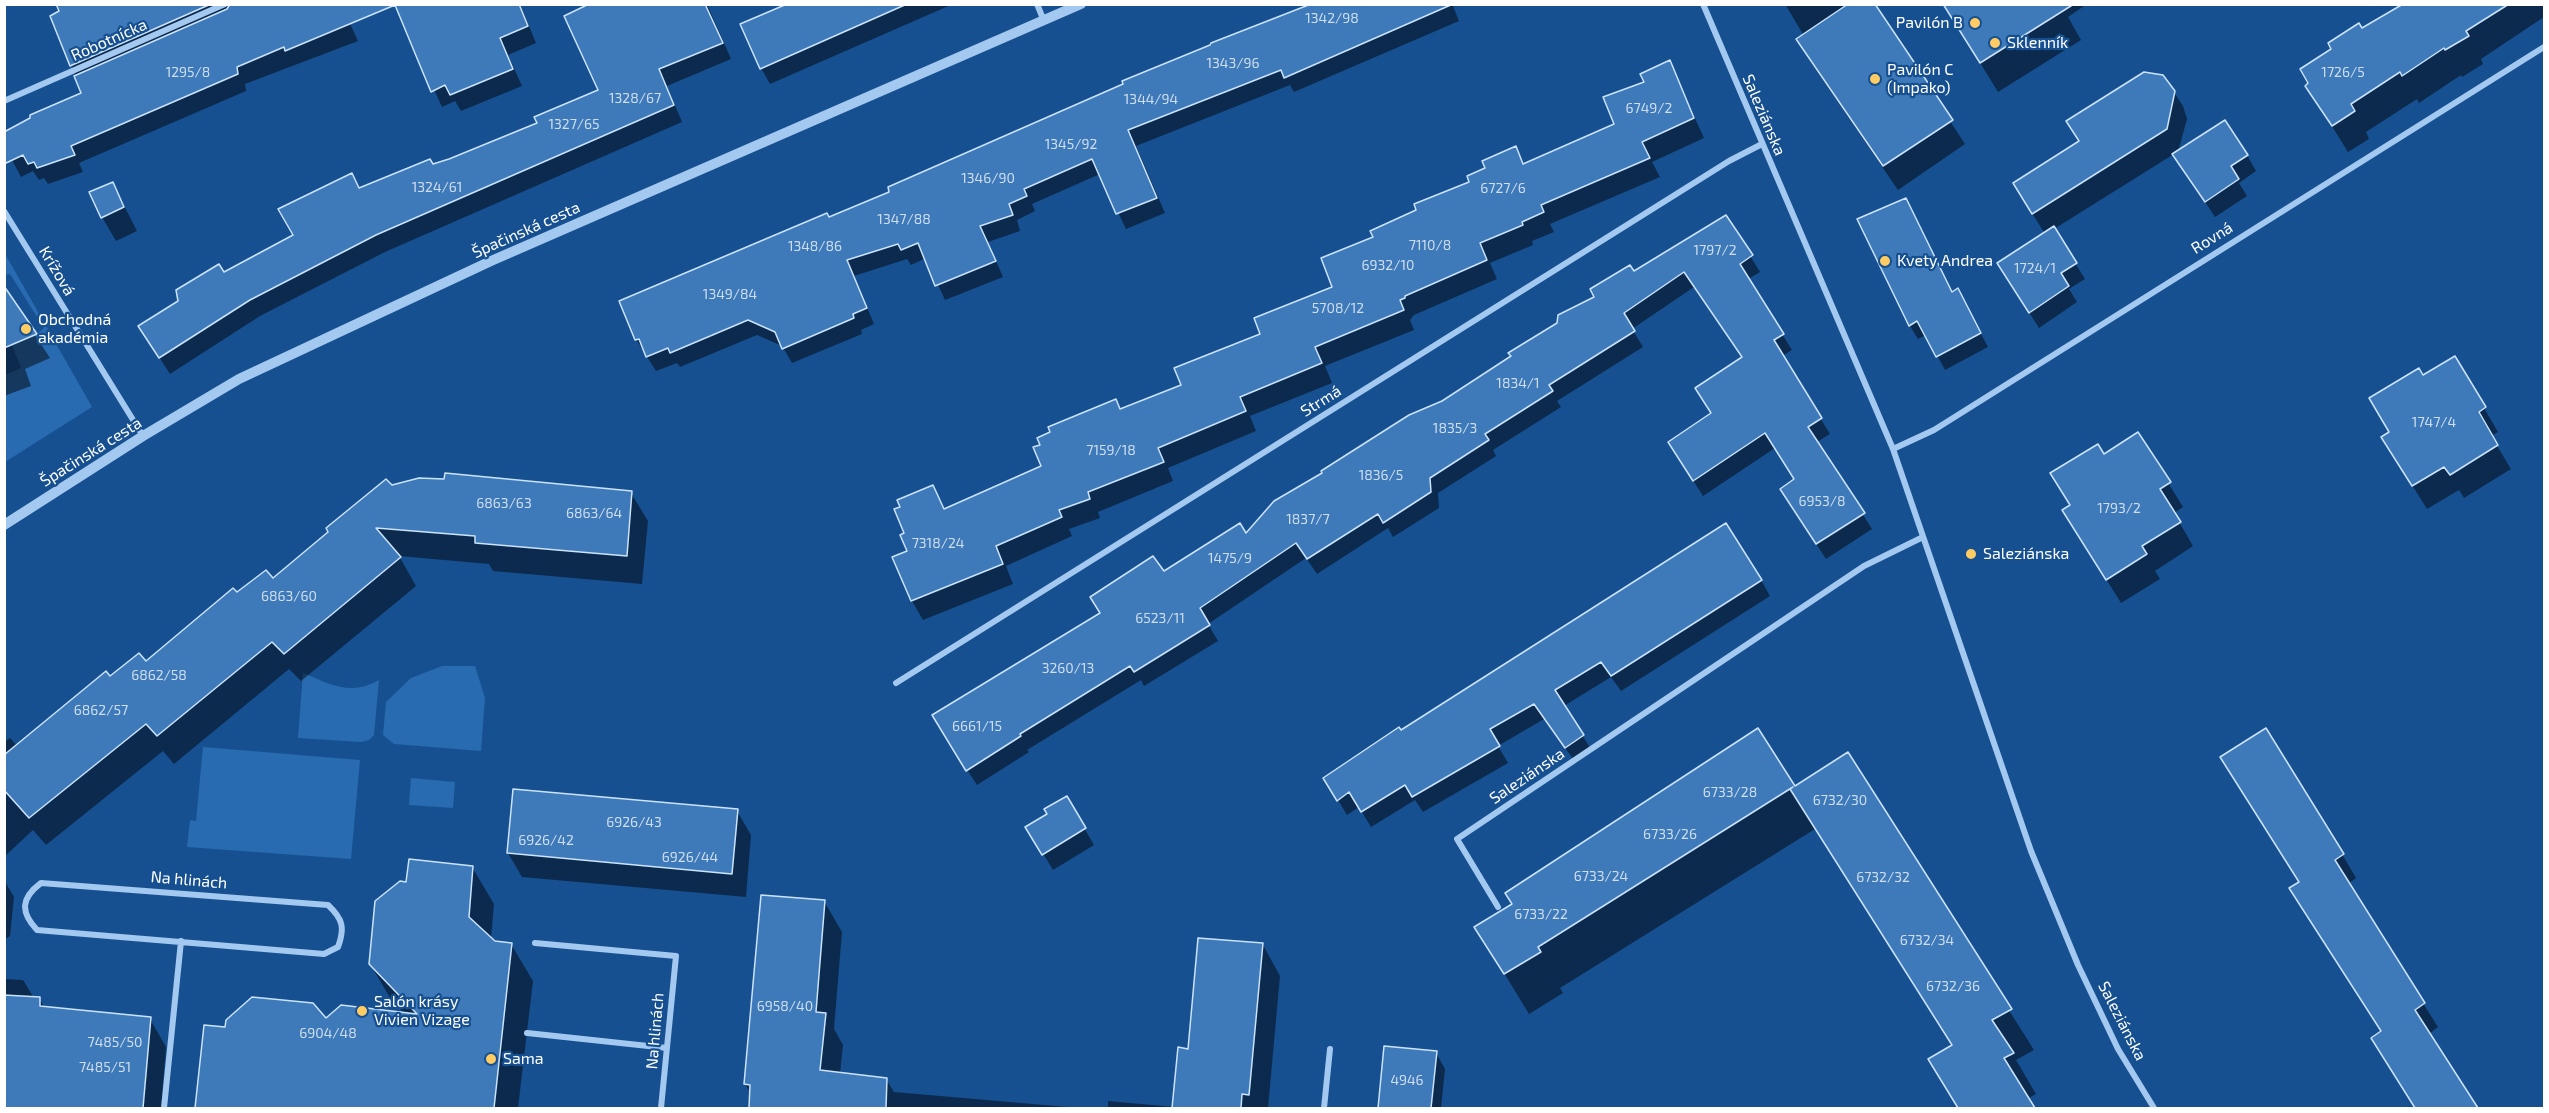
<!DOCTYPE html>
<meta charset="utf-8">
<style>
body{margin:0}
#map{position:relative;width:2549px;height:1113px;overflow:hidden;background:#165091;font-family:"Exo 2",sans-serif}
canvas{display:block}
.frame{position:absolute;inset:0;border:6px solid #fff;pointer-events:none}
</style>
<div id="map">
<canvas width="2549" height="1113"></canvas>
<div class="frame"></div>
</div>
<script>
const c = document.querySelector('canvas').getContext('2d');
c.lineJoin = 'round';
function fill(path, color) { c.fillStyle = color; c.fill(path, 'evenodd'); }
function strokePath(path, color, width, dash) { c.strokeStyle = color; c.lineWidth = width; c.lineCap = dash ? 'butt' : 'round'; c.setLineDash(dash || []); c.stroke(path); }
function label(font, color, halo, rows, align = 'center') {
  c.font = font + ' "Exo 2",sans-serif'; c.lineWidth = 4.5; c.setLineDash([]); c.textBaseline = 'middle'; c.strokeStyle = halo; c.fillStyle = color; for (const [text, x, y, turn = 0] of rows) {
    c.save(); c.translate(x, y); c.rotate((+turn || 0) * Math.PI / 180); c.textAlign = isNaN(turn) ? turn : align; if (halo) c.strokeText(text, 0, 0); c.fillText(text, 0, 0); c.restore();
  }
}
fill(new Path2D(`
 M4 252 92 407 5 462V375L21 368 12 345 37 334 44 328 10 274 5 275Z
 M442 666H475L485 698 481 751 394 744 383 735 386 702 411 678Z
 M303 673C332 685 350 696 379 680L374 735 369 740 361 742 298 738Z
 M203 747 360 760 351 859 187 847 190 820 196 821Z
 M411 778 455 782 453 808 409 805Z`), '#286bb0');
fill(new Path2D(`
 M58 4H341L358 41 245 84 246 91 79 163 83 172 48 184 44 178 39 180 33 171 21 177 12 160 83 94 52 16 61 12Z
 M395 4H520L536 43 508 55 522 86 461 111 455 101 442 107Z
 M593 4H707L731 59 667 86 682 122 385 252 260 316 170 374 150 343 224 274 295 236 352 175 360 189 450 161 539 123 600 91Z
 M791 4H953L770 84 761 68Z
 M1302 4H1456L1453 6 1459 21 1294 92 1290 85 1136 146 1165 213 1126 229 1100 174 1032 204 1035 211 1017 220 1020 231 988 242 1003 277 945 300 926 258 911 265 907 259 854 276 874 324 861 330 862 334 792 363 782 346 757 335 680 367 677 363 656 371 636 339 828 218 891 193 890 188 1039 121 1303 9Z
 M1785 4H1873L1965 144 1898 190 1812 64 1798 40 1804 36Z
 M1944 4H2087L2068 17 2081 40 1998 92Z
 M2406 4H2544V17L2481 59 2483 64 2462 77 2461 75 2419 103 2417 99 2366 132 2369 139 2348 152 2307 86 2361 30Z
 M1669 62 1704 138 1652 162 1660 177 1550 224 1554 232 1532 241 1533 245 1490 263 1497 279 1414 315 1410 320 1414 330 1325 366 1332 383 1250 416 1256 431 1168 468 1173 481 1098 512 1100 518 1069 529 1072 536 1006 566 1013 584 923 620 912 601 906 534 932 487 945 510 1043 467 1116 401 1121 410 1183 385 1333 288 1375 238 1471 183 1515 148 1524 165 1616 125 1646 82Z
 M2163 76 2183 106 2187 119 2178 152 2247 155 2256 171 2239 183 2247 196 2215 217 2174 154 2054 229 2085 279 2069 289 2077 302 2039 328 2008 279 2045 234 2027 205 2080 142Z
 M113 184 137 231 116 241 102 217Z
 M1913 214 1953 293 1965 304 1988 347 1945 370 1926 335 1918 339 1910 326 1859 220Z
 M1726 217 1760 272 1748 279 1792 350 1782 356 1830 434 1817 442 1872 529 1826 559 1791 505 1795 480 1775 448 1703 496 1679 458 1713 414 1743 358 1694 287 1632 329 1643 347 1557 401 1561 407 1493 450 1496 456 1438 493 1439 508 1393 537 1388 528 1317 574 1306 558 1208 624 1218 641 1144 686 1141 680 1027 750 1029 752 977 785 942 731 1101 614 1163 573 1246 535 1513 357 1596 298Z
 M4 288 50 358 25 369 31 386 4 396Z
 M2455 358 2498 432 2491 436 2511 469 2464 498 2459 490 2427 509 2397 461 2391 432 2423 377Z
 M2138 434 2183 507 2174 513 2193 546 2155 571 2160 579 2121 603 2078 534 2071 506Z
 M391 487 631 493 648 521 642 584 493 571 489 564 399 556 416 586 301 681 289 669 174 764 163 751 46 845 33 830 4 857V742L10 738 17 746 110 678 146 663 237 594 273 580Z
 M1761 580 1770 596 1621 691 1611 677 1564 706 1592 751 1576 763 1544 719 1498 746 1508 763 1423 812 1415 800 1371 827 1359 807 1347 815 1325 778 1400 732Z
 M1758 731 1795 788 1848 755 2034 1050 2016 1060 2036 1094 2027 1099 2033 1108H1959L1930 1060 1952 1046 1815 829 1560 988 1563 993 1529 1014 1476 927 1513 905Z
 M1067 798 1094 845 1053 870 1027 827 1049 814Z
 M737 811 751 835 746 897 522 877 508 853Z
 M2342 854 2356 878 2348 884 2438 1027 2429 1034 2476 1108H2416L2387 1063 2382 1032 2292 889Z
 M472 867 494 904 491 939 495 943 511 944 533 981 518 1108H197L205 1026 226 1028 405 1014 392 1001 370 964 408 883Z
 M4 880 14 897 10 936 4 940Z
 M824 901 842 932 834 1029 843 1045 840 1074 886 1079 894 1092 1079 1108H750L751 1094 745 1084Z
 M1263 945 1280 976 1268 1108H1108V1101L1174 1107 1190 1050Z
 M4 979 23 980 34 998H39L45 1008 150 1019 166 1047 161 1108H4Z
 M1385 1048 1436 1053 1445 1069 1441 1108H1379Z`), '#0007');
const building = new Path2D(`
 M56 4H211L70 66 50 16 59 11Z
 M230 4H519L528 26 500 38 513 69 450 95 445 85 431 92 395 5 285 51 284 47 237 67 238 74 71 146 75 155 37 168 34 162 28 164 23 155 4 164V132L30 118V115L81 93 74 76 227 9Z
 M589 4H705L723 43 659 69 674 105 376 235 250 300 159 358 138 326 178 301 176 290 219 264 224 272 293 235 278 209 352 173 359 188 430 159 433 164 449 159 537 123 534 117 598 90 564 16Z
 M787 4H907L760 69 740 24Z
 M1311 4H1453L1284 78 1281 70 1128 130 1157 198 1116 214 1092 159 1024 189 1027 196 1009 204 1013 215 980 226 996 261 935 286 918 243 901 250 898 244 847 260 867 308 853 314 854 318 782 349 775 332 748 320 670 353 668 348 646 357 639 339 635 340 619 301 827 213 829 217 889 192 888 187 1123 84 1122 81 1210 45 1211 43Z
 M1848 4H1875L1953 120 1883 166 1796 39Z
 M1943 4H2074L1980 63Z
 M2403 4H2509L2466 31 2469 36 2445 50 2444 48 2402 76 2400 72 2351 104 2355 111 2332 126 2305 86 2308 83 2300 69 2331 49 2328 43 2359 23 2362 28Z
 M1670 60 1694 118 1642 142 1650 158 1541 205 1544 212 1522 222 1523 225 1480 243 1487 260 1405 296V298L1400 300 1404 310 1315 347 1322 363 1240 397 1246 411 1158 448 1164 462 1088 492 1090 499 1059 510 1062 517 996 546 1003 564 911 601 892 557 907 551 900 535 904 533 894 509 900 507 897 500 933 485 944 509 1041 466 1033 447 1040 445 1037 438 1050 432 1048 427 1116 399 1120 409 1181 385 1174 368 1260 334 1254 318 1332 287 1321 258 1373 237 1370 231 1416 210 1414 204 1469 182 1467 176 1485 168 1482 161 1516 146 1523 164 1614 124 1603 97 1644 82 1640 74Z
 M2144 72 2163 75 2175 91 2167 129 2032 214 2013 183 2079 141 2066 121Z
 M2225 120 2248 155 2231 166 2239 179 2205 202 2172 154Z
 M113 182 124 207 101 218 89 192Z
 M1906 198 1952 292 1958 288 1981 333 1936 357 1917 321 1909 326 1857 219Z
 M1726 215 1753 255 1740 264 1784 334 1774 340 1822 418 1808 427 1865 513 1816 544 1780 489 1794 479 1765 433 1693 481 1668 442 1711 413 1695 388 1742 357 1684 272 1624 313 1635 331 1549 385 1553 391 1485 434 1489 440 1430 478 1431 492 1383 523 1378 514 1307 559 1296 543 1200 608 1210 625 1134 672 1130 666 1020 734 1021 736 966 771 932 715 1100 613 1090 597 1153 556 1164 571 1240 523 1246 533 1274 501 1322 473 1321 471 1409 415 1442 401 1511 356 1508 353 1557 323 1558 315 1594 297 1590 289 1630 265 1634 271Z
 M2054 226 2077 263 2061 273 2069 286 2029 313 1997 263Z
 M4 286 37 334 4 348Z
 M2455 356 2486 407 2479 412 2498 445 2450 475 2444 467 2412 486 2381 437 2389 432 2369 398 2419 368 2423 375Z
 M2138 432 2171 482 2160 489 2181 522 2142 546 2147 554 2106 580 2062 510 2070 505 2050 473 2098 444 2104 454Z
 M445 473 632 491 627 556 475 543V536L376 528 401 557 284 654 272 642 157 736 146 724 29 818 4 790V755L106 671 110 676 139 653 146 661 233 588 237 592 266 570 273 578 328 532 326 528 386 479 392 485 419 478 444 479Z
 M1726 523 1762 580 1611 676 1601 662 1555 690 1584 735 1565 748 1534 704 1490 729 1500 746 1412 797 1405 785 1361 812 1349 792 1337 801 1323 778 1399 727 1401 730Z
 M1758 728 1795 786 1848 752 2012 1009 1992 1020 2014 1053 2004 1058 2035 1108H1958L1928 1059 1952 1045 1790 789 1793 787 1538 947 1541 952 1504 974 1474 927 1512 904 1505 893Z
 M2266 728 2344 854 2335 860 2425 1003 2415 1010 2478 1108H2415L2371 1038 2381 1031 2289 888 2299 882 2220 757Z
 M513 789 738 809 732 874 507 853Z
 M1067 796 1086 828 1042 855 1025 827 1047 814 1044 809Z
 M409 859 473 866 469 917 495 941 512 943 494 1108H195L204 1025 225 1027 226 1020 252 997 313 1003 326 1018 341 1005 417 1014 369 964 375 901 400 881 406 882Z
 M761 895 825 900 816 1012 826 1013 820 1070 887 1078 886 1108H749L750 1085 744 1084Z
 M1198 938 1263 943 1249 1095 1242 1094 1241 1108H1172L1178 1047 1188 1049Z
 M4 995 40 997V1006L151 1017 143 1108H4Z
 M1384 1046 1437 1051 1431 1108H1378Z`);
fill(building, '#3e7ab9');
strokePath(building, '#cbe3fc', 1.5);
strokePath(new Path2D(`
 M1037 4 1044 21
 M1703 4 1893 449 2031 851 2078 965 2118 1049 2154 1108
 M4 101 225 4
 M4 211 143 436
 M1893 449 1934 430 2544 47
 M896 683 1729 161 1762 144
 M41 883 328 905C343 919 345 928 338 947L324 954 37 930C20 912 21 898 41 883Z
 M1498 907 1457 839 1864 566 1923 537
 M535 943 676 956 661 1108
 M527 1033 667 1048
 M164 1108 181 941
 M1324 1108 1330 1049`), '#a4c9f0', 6);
strokePath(new Path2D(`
 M4 525 143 436 239 379 491 261 1081 4`), '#a4c9f0', 10);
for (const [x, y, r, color] of [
 [1975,23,6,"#ffcc63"],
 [1995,43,6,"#ffcc63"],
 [1875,79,6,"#ffcc63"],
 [1885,261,6,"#ffcc63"],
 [26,329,6,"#ffcc63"],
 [1971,554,6,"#ffcc63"],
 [362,1011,6,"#ffcc63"],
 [491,1059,6,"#ffcc63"]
]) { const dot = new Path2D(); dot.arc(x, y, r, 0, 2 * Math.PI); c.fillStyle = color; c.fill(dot); strokePath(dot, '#165091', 2); }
label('14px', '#cfdeee', null, [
 ["1342/98",1332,18],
 ["1343/96",1233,63],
 ["1295/8",188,72],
 ["1726/5",2343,72],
 ["1328/67",635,98],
 ["1344/94",1151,99],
 ["6749/2",1649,108],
 ["1327/65",574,124],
 ["1345/92",1071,144],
 ["1346/90",988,178],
 ["1324/61",437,187],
 ["6727/6",1503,188],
 ["1347/88",904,219],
 ["7110/8",1430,245],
 ["1348/86",815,246],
 ["1797/2",1715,250],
 ["6932/10",1388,265],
 ["1724/1",2035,268],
 ["1349/84",730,294],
 ["5708/12",1338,308],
 ["1834/1",1518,383],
 ["1747/4",2434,422],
 ["1835/3",1455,428],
 ["7159/18",1111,450],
 ["1836/5",1381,475],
 ["6953/8",1822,501],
 ["6863/63",504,503],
 ["1793/2",2119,508],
 ["6863/64",594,513],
 ["1837/7",1308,519],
 ["7318/24",938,543],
 ["1475/9",1230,558],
 ["6863/60",289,596],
 ["6523/11",1160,618],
 ["3260/13",1068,668],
 ["6862/58",159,675],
 ["6862/57",101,710],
 ["6661/15",977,726],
 ["6733/28",1730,792],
 ["6732/30",1840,800],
 ["6926/43",634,822],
 ["6733/26",1670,834],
 ["6926/42",546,840],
 ["6926/44",690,857],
 ["6733/24",1601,876],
 ["6732/32",1883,877],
 ["6733/22",1541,914],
 ["6732/34",1927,940],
 ["6732/36",1953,986],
 ["6958/40",785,1006],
 ["6904/48",328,1033],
 ["7485/50",115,1042],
 ["7485/51",105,1067],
 ["4946",1407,1080]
]);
label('16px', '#fff', '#165091', [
 ["Pavilón B",1963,23,"right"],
 ["Sklenník",2007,43],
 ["Pavilón C",1887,70],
 ["(Impako)",1887,88],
 ["Kvety Andrea",1897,261],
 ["Obchodná",38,320],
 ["akadémia",38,338],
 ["Saleziánska",1983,554],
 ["Salón krásy",374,1002],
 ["Vivien Vizage",374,1020],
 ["Sama",503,1059]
], 'left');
label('16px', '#fff', '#165091', [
 ["Robotnícka",109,40,-24],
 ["Saleziánska",1764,115,67],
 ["Špačinská cesta",526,230,-24],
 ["Rovná",2212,238,-32],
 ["Krížová",57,271,59],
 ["Strmá",1321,401,-32],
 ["Špačinská cesta",91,452,-32],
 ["Saleziánska",1527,776,-34],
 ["Na hlinách",189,880,5],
 ["Saleziánska",2122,1021,63],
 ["Na hlinách",655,1031,-85]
]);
</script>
